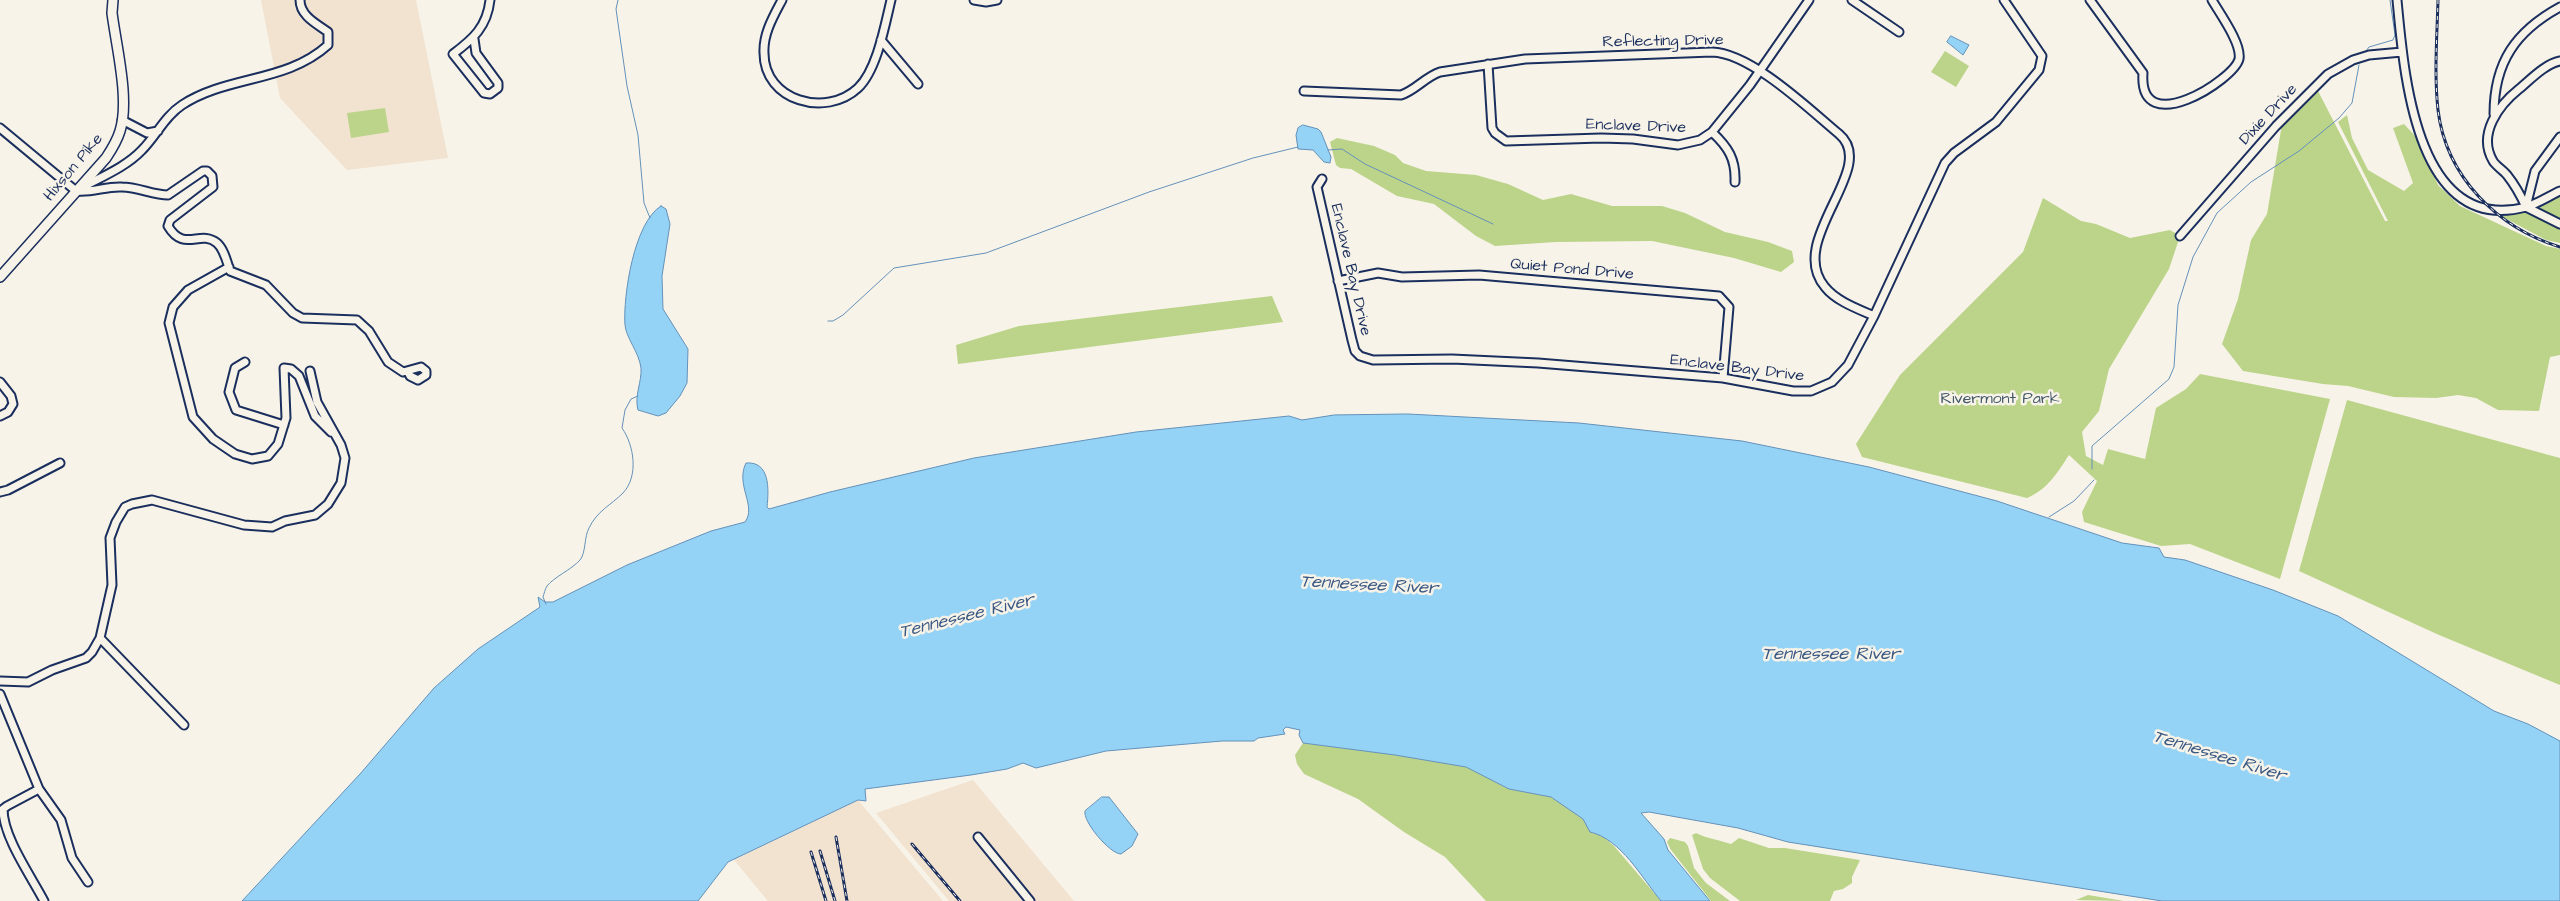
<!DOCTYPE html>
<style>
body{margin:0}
canvas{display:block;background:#f7f3e8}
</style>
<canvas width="2560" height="901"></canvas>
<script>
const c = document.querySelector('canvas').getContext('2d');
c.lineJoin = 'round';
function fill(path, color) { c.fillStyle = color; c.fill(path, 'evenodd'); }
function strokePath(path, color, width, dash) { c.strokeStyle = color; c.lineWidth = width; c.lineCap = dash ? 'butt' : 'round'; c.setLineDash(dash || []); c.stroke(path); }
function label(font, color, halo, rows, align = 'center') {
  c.font = font + ' "Architects Daughter",sans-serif'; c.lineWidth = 5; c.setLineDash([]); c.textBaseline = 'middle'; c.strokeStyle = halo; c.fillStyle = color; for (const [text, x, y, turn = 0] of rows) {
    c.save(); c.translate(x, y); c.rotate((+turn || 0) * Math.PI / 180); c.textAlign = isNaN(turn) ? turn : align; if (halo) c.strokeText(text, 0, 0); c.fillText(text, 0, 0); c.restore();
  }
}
fill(new Path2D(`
 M261 0H416L448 158 347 170 280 98Z
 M973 780 1074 901H949L876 813Z
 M858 800 943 901H768L734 860Z`), '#f2e2d0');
fill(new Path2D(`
 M1945 51 1969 66 1956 87 1931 72Z
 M2317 89 2385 221H2388L2338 122 2347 115 2352 138 2368 170 2404 191 2413 183 2393 128 2404 124 2417 138 2438 185 2460 206 2546 246 2560 249V355L2550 357 2539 411 2498 410 2476 398 2458 395 2436 398 2394 397 2348 386 2323 384 2243 371 2222 344 2238 299 2251 240 2267 214 2282 124Z
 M385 108 389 132 351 138 347 113Z
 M1337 138 1374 146 1395 155 1403 163 1426 171 1476 175 1508 184 1543 200 1571 194 1612 206H1662L1685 213 1725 232 1768 242 1792 251 1794 262 1781 272 1734 258 1652 241 1556 242 1495 246 1476 236 1434 204 1397 196 1351 169 1340 168 1336 165 1330 142Z
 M2560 194V243L2546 240 2501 216 2520 212Z
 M2043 198 2081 221 2096 224 2130 238 2170 230 2180 236 2169 269 2109 369 2099 411 2082 432 2086 456 2103 465 2108 449 2145 459 2156 408 2186 389 2200 374 2330 399 2280 579 2190 544 2161 546 2084 522 2082 512 2097 481 2069 455C2057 473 2048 489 2027 498L1862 457 1856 444 1900 375 2023 252Z
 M1272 296 1283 322 958 364 956 345 1019 326Z
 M2347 400 2560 458V685L2439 635 2299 571Z
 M1303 743 1395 755 1466 767 1509 789 1551 797 1583 819 1592 833 1603 836 1614 846 1661 901H1486L1445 857 1404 832 1358 799 1304 774 1297 764 1295 755Z
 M1696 833C1708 839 1720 840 1731 844L1739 838 1769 848H1785L1860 860 1852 877V883L1843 889 1834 891 1830 901H1740L1710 878 1703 869 1692 835Z
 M1670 838 1685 842 1688 846 1694 868 1706 883 1730 901H1711L1671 850 1667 842Z
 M2088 895 2124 901 2076 900Z`), '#bcd48a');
const water = new Path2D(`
 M1951 36 1969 45 1963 55 1947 42Z
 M1303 125 1318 129 1321 132 1331 157 1330 163 1324 162 1313 150 1298 149 1296 135 1298 128Z
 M661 206 666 209 670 224 662 276 663 309 688 349 687 383 680 396 666 413 658 416 638 410C634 396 642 382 641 368 639 352 626 338 625 325 623 296 634 222 661 206Z
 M1408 414 1579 423 1742 441 1869 467 1997 501 2122 543 2159 548 2164 557 2185 560 2273 590 2338 616 2494 711 2528 724 2560 741V901H2162L1788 842 1738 828 1649 812 1641 813 1664 839 1668 850 1710 901H1661C1642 878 1621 839 1590 832L1583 819 1551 797 1509 789 1466 767 1395 755 1303 743 1299 735 1300 730 1286 727 1283 730 1285 734 1258 738 1254 741H1222L1106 751 1036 768 1023 763 1007 769 971 775 865 789 866 801 858 800 728 862 698 901H242L360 774 434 688 478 649 540 607 538 597 545 602H553L627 565 711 531 745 522C757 506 735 485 746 463 770 461 769 489 767 507L769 509 830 492 974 458 1136 432 1289 416 1302 420 1334 415Z
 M1102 797H1109L1138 834 1132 846 1121 854C1110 854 1082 821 1085 811Z`);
fill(water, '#95d3f6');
strokePath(water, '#6491b9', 1);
strokePath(new Path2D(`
 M618 0 616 9 627 86 638 135 644 203 650 218
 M2366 51 2369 47 2393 40 2395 35 2390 0
 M1328 150 1342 149 1365 164 1493 224
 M828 321H833L843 315 894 268 986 253 1149 192 1253 158 1298 147
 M2092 469V446L2169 379 2174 367 2178 305 2193 257 2217 213 2251 182 2299 151 2339 118 2352 103 2359 65
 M2049 517 2074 501 2094 480
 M546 604 543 597C544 594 545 589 547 586 554 577 571 570 580 560 586 553 584 537 589 528 597 511 611 505 623 493 639 476 634 445 622 428L625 410 631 399 638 396`), '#6491b9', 1);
const minor = new Path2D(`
 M782 0C773 17 763 34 764 53 764 101 826 118 858 88 877 70 885 25 891 0
 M974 0 986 2 997 0
 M1852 0 1899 32
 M2090 0 2143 73C2138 141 2234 80 2239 59 2242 44 2220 14 2212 0
 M2397 0C2404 72 2415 236 2526 207 2537 204 2549 196 2560 191
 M474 39 476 53 498 83V88L490 94 484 93 453 54C473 39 487 27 490 0
 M881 40 918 84
 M1488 64 1492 128 1495 133 1506 141 1601 138 1633 139 1678 145 1700 140 1712 132 1750 85 1809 0
 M1304 91 1401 95C1416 90 1425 77 1440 72L1525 59 1712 52C1751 53 1809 109 1839 134 1880 168 1785 240 1825 287 1836 301 1858 309 1874 316
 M2494 114C2494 62 2516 31 2560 7
 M122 120 147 133 158 131
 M0 128 76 191
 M1712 132C1728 147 1736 159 1735 182
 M1322 179 1317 187 1352 340 1355 351 1360 356 1373 360 1452 359 1538 363 1723 378 1793 391H1811L1832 382 1848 365 1874 316 1945 163 1954 153 1996 122 2039 70 2042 56 2004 0
 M81 188C101 177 126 167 142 150 156 136 165 116 182 105 228 75 286 83 328 45V32C317 24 300 16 300 0
 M76 191C92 193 106 186 122 187 138 187 153 195 168 195L203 171H207L212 176 213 187 170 220 168 226C184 253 200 229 217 243 224 249 227 262 230 271L266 285 293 313 302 318 357 320 369 331 388 362 403 372 421 367 426 371V375L418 380 410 376 408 372
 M2526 207C2521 196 2515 185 2507 175 2503 170 2496 166 2493 161 2477 134 2499 105 2519 89 2531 79 2545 64 2560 61
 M2526 207 2535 171 2560 137
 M2526 207 2560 224
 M2180 236 2276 126 2328 74 2353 60 2369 55 2402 52
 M229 267 188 290 173 307 169 323 193 417 213 439 235 454 252 459 268 456 278 444 286 418 284 368 291 369 299 376 315 416 331 432
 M1338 281 1378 273 1402 277 1479 275 1719 296 1729 307 1723 378
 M245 362 235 368 229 392 236 410 284 425
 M0 382 11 396 13 404 8 412 0 416
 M0 492 8 490 60 463
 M100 638 184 725
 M0 681 28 682 52 670 86 658 92 652 100 638 112 585 110 538 116 522 125 507 132 504 152 500 244 525 272 527 285 521 315 515 328 504 341 483 345 458 341 445 317 402 310 371
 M0 694 39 789 61 820 72 858 88 882
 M39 789 7 806 3 809C3 837 31 876 44 901
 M978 837 1030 901`);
const major = new Path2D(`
 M0 277 106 158C112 149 117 141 120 131 130 100 116 45 112 13L113 0`);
strokePath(minor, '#1b2f5e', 11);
strokePath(major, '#1b2f5e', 12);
strokePath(minor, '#f7f3e8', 7);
strokePath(major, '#f7f3e8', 9);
const rail = new Path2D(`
 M2438 0C2437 37 2434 74 2438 110 2446 177 2498 228 2560 247
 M836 837 847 901
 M912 844 960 901
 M820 851 835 901
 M811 852 826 901`);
strokePath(rail, '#1b2f5e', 3);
strokePath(rail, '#f7f3e8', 1, [4]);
label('16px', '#1b2f5e', '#f7f3e8', [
 ["Reflecting Drive",1663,42,-1],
 ["Dixie Drive",2269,115,-47],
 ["Enclave Drive",1636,127,2],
 ["Hixson Pike",74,168,-50],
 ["Enclave Bay Drive",1350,270,77],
 ["Quiet Pond Drive",1572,270,5],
 ["Enclave Bay Drive",1737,369,7]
]);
label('16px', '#435869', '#f7f3e8', [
 ["Rivermont Park",2000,400]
]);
label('italic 18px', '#3a5884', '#f7f3e8', [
 ["Tennessee River",1369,586,3],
 ["Tennessee River",967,617,-14],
 ["Tennessee River",1831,655],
 ["Tennessee River",2219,757,17]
]);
</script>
